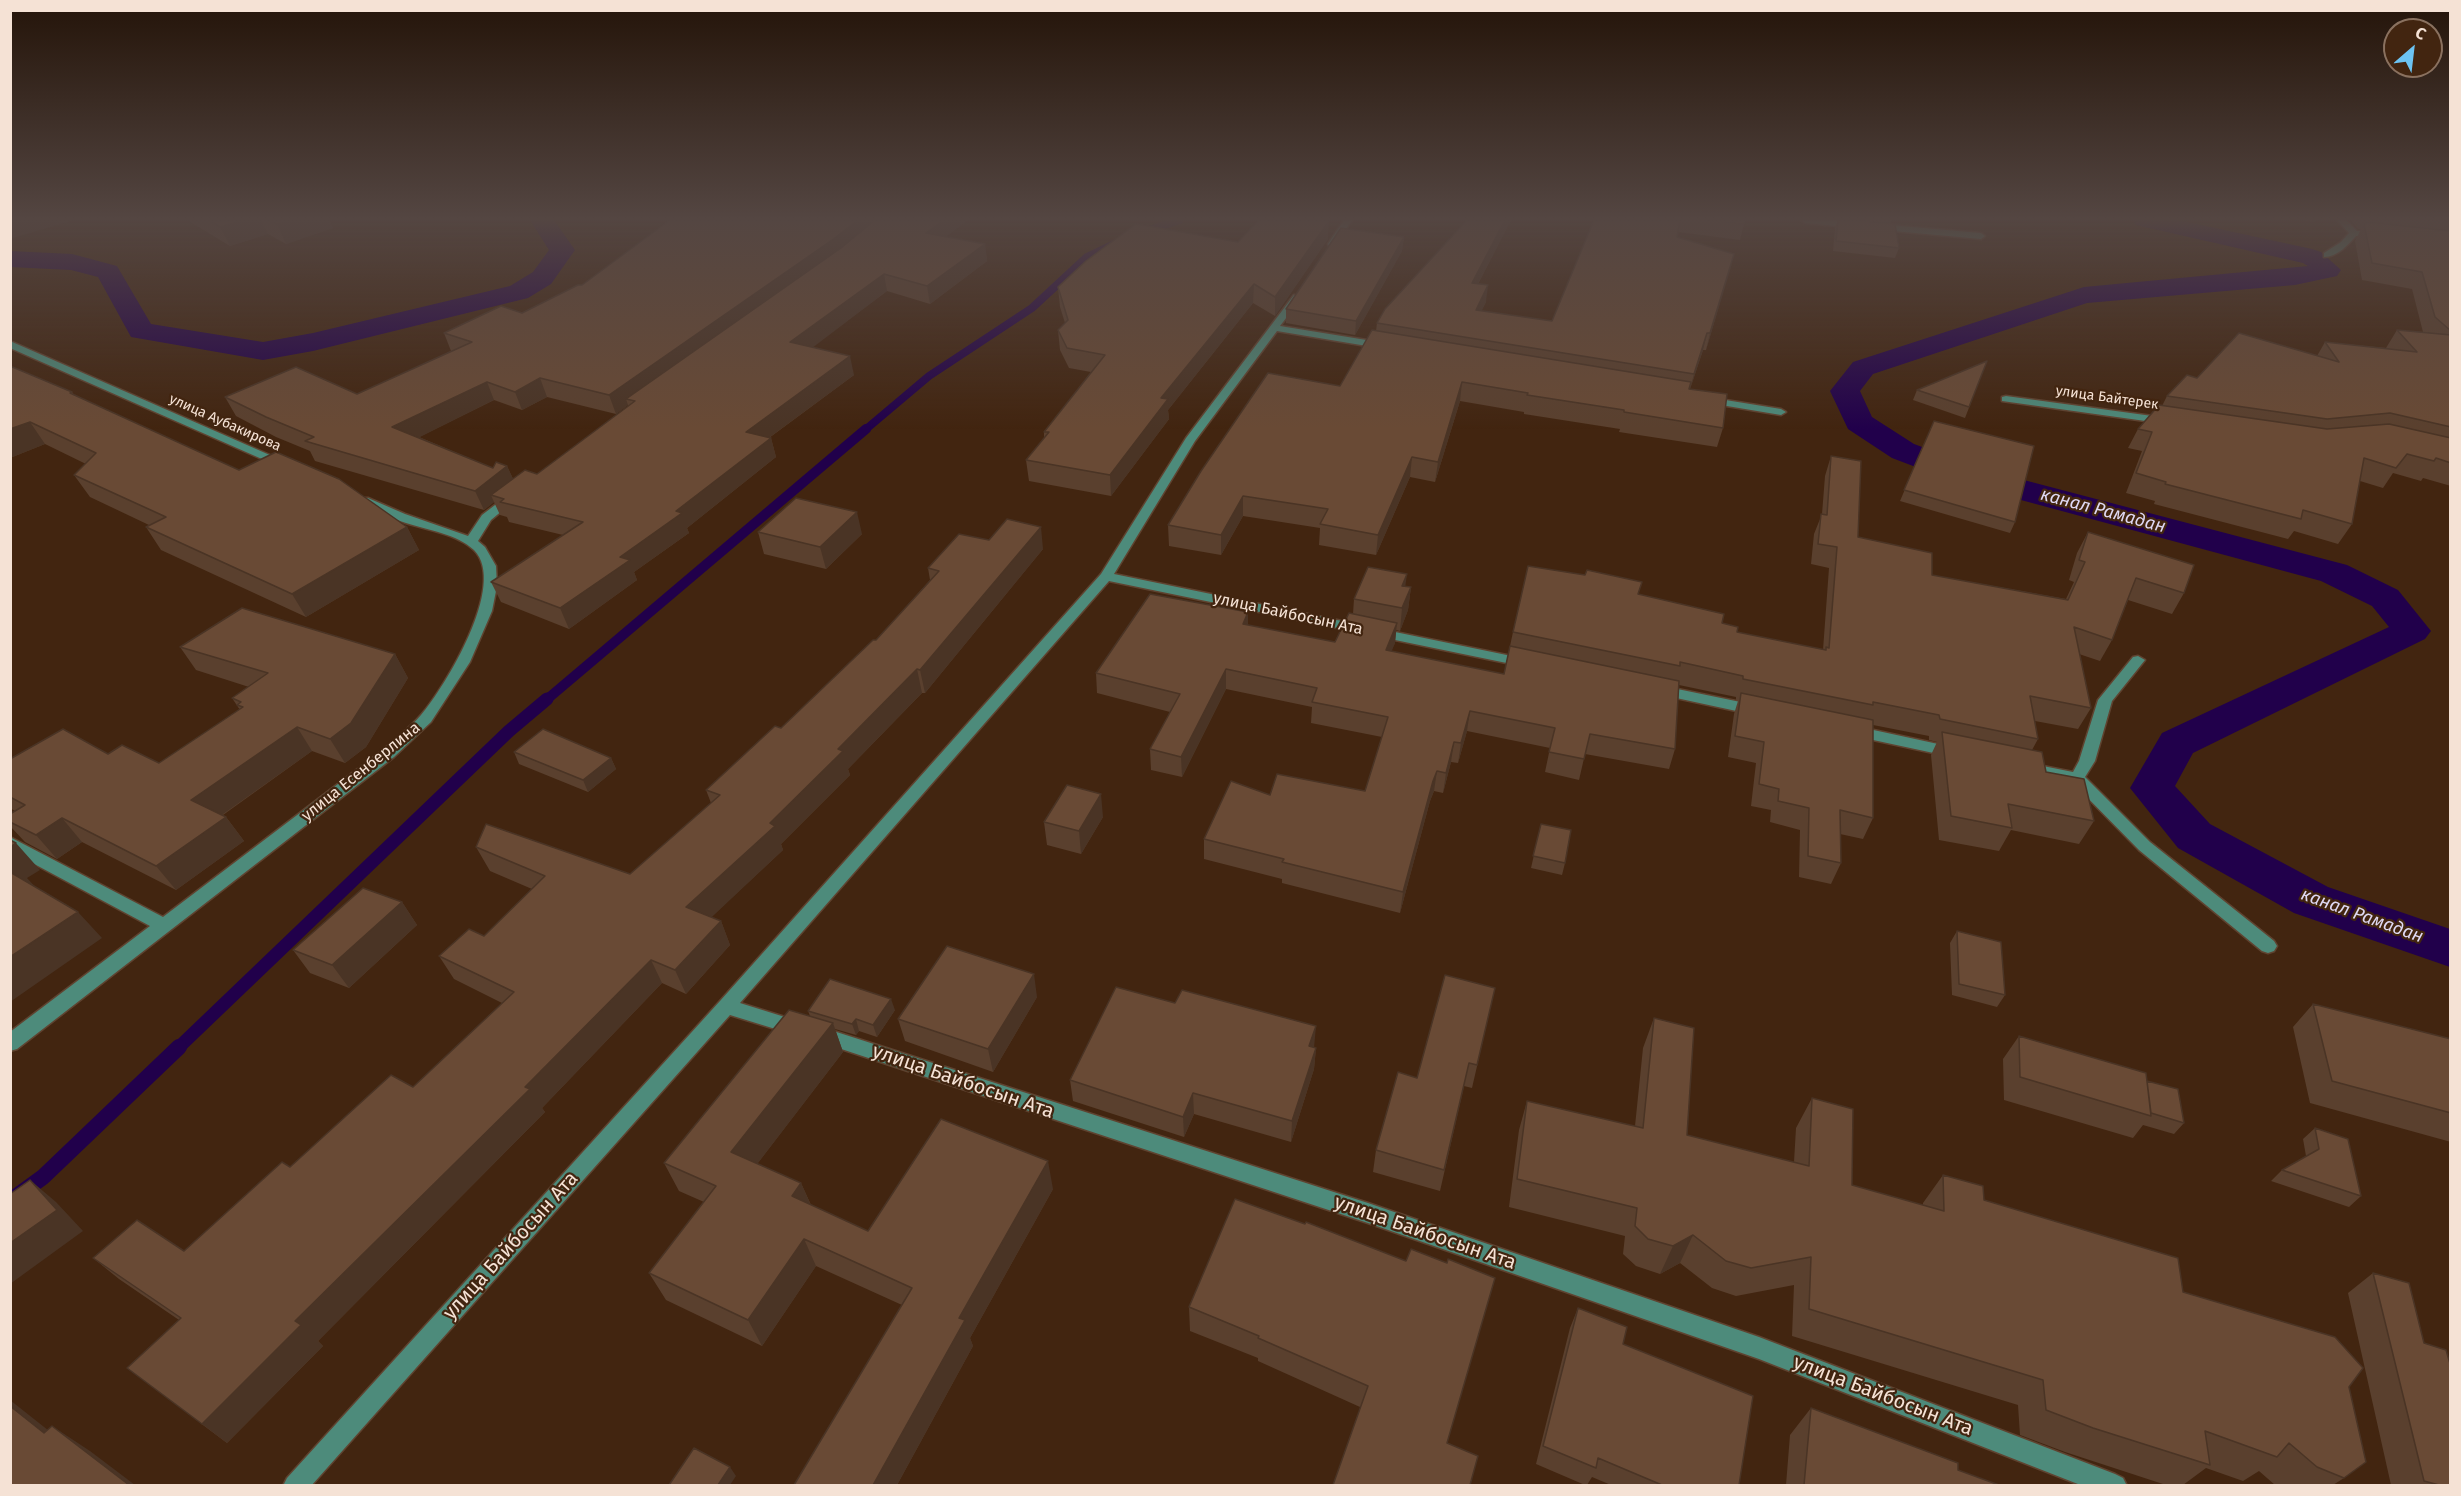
<!DOCTYPE html>
<meta charset="utf-8">
<style>
body{margin:0}
#map{position:relative;width:2461px;height:1496px;overflow:hidden;background:#422510;font-family:"Fira Sans",sans-serif}
canvas{display:block}
.frame{position:absolute;inset:0;border:12px solid #f5e2d5;pointer-events:none}
.north{position:absolute;left:2383px;top:18px;width:60px;height:60px;box-sizing:border-box;background:#422510;border:2px solid #8a715f;border-radius:50%;rotate:28deg;font-size:16px;font-weight:700;line-height:24px;text-align:center;color:#f5e2d5}
.north::after{content:'';display:block;margin:auto;width:21px;height:27px;background:#6cc3f2;clip-path:polygon(50% 0,100% 100%,50% 72%,0 100%)}
</style>
<div id="map">
<canvas width="2461" height="1496"></canvas>
<div class="frame"></div>
<div class="north">С</div>
</div>
<script>
const c = document.querySelector('canvas').getContext('2d');
c.lineJoin = 'round';
function strokePath(path, color, width, dash) { c.strokeStyle = color; c.lineWidth = width; c.lineCap = dash ? 'butt' : 'round'; c.setLineDash(dash || []); c.stroke(path); }
function fill(path, color) { c.fillStyle = color; c.fill(path, 'evenodd'); }
function label(font, color, halo, rows, align = 'center') {
  c.font = font + ' "Fira Sans",sans-serif'; c.lineWidth = 4.5; c.setLineDash([]); c.textBaseline = 'middle'; c.strokeStyle = halo; c.fillStyle = color; for (const [text, x, y, turn = 0] of rows) {
    c.save(); c.translate(x, y); c.rotate((+turn || 0) * Math.PI / 180); c.textAlign = isNaN(turn) ? turn : align; if (halo) c.strokeText(text, 0, 0); c.fillText(text, 0, 0); c.restore();
  }
}
strokePath(new Path2D(`
 M1144 232 1179 220
 M865 430 929 376 1032 308 1087 257 1114 244`), '#21004b', 8);
strokePath(new Path2D(`
 M545 701 866 429`), '#21004b', 10);
strokePath(new Path2D(`
 M177 1049 509 731 547 699`), '#21004b', 13);
strokePath(new Path2D(`
 M10 1201 43 1177 179 1047`), '#21004b', 16);
fill(new Path2D(`
 M530 220H554L575 250 551 284 528 298 313 351 263 360 131 337 98 277 71 270 10 267V251L72 254 117 266 151 324 263 342 313 333 510 286 533 272 549 250Z
 M2133 220H2178L2312 249 2321 252 2341 270 2337 276 2295 285 2087 303 1873 374 1860 391 1872 417 1914 444 1982 469 2347 565 2398 590 2431 631 2425 639 2193 753 2175 786 2210 824 2328 887 2450 929V967L2294 913 2178 848 2130 788 2162 733 2389 627 2372 606 2321 581 1958 483 1892 458 1848 429 1830 391 1853 362 2084 287 2308 266 2303 263 2136 225Z`), '#21004b');
const minor = new Path2D(`
 M1344 220H1352L1335 246H1329L1328 244Z
 M1801 220H1833L1981 233 1985 236 1981 239 1805 223Z
 M2337 220H2346L2357 231 2379 232 2383 235 2379 238 2356 236C2348 245 2337 257 2324 257V253L2341 242 2349 233Z
 M1294 295 1302 297 1280 326 1385 343 1390 346 1385 349 1277 331 1195 441 1114 574 1526 659 1531 660 1533 663 1531 666 1526 667 1109 581 740 1003 804 1023 807 1028 804 1033 798 1036 730 1015 311 1486H283L287 1478 720 1001 1101 574 1186 438Z
 M10 341 288 463 290 465 284 468 280 467 10 348Z
 M2006 396 2167 418 2173 421 2167 424 2002 401V397Z
 M1707 397 1781 409 1786 412 1781 415 1703 402 1702 400Z
 M512 492 518 496 516 499 491 520 478 541 485 547 496 566 497 586 492 611 470 662 431 722 394 757 17 1049 10 1051V1032L150 926 10 851V837L163 917 384 749C396 738 410 728 421 715 445 687 508 584 474 550 457 534 428 530 406 523 390 518 375 510 360 504V498H368L405 514 468 536 482 515Z
 M2138 656 2145 660 2112 701 2095 761 2085 777 2150 842 2274 941 2277 946 2274 951 2268 953 2262 951 2139 850 2072 782 2028 773 2020 768 2028 763 2073 772 2079 761 2098 700 2133 657Z
 M1658 685 1755 705 1762 710 1755 715 1653 693 1651 690 1653 687Z
 M1855 726 1952 747 1960 752 1952 757 1850 735 1848 731Z
 M821 1027 1368 1203 1759 1337 2115 1474 2123 1478 2127 1486H2083L1759 1359 1368 1223 814 1040 812 1035 814 1030Z`);
strokePath(minor, '#5f4330', 3);
fill(minor, '#4d8b7b');
fill(new Path2D(`
 M187 220H329L333 228 286 244 268 234 230 246Z
 M1467 220H1511L1478 284 1486 302 1481 311 1552 321 1593 221 1581 220H1745L1740 240 1678 232 1677 237 1734 254 1706 350H1703L1690 389 1723 428 1717 447 1619 432 1620 429 1524 414V412L1460 401 1435 482 1410 477 1376 555 1319 545 1320 528 1243 516 1221 555 1169 546 1168 525 1340 386 1376 331 1377 323Z
 M1838 220 1899 248 1895 258 1833 251 1835 228Z
 M1858 220H1892L1891 223Z
 M2300 220H2315L2314 222Z
 M2351 220H2451V486L2423 478 2421 481 2393 473 2383 488 2360 481 2352 524 2338 544 2294 531 2288 539 2154 504 2155 501 2126 493 2142 451 2128 448 2138 429 2162 406 2167 396 2197 378 2317 356 2325 342 2386 348 2397 330 2423 332 2412 289 2362 280 2355 241 2361 229H2358L2352 222Z
 M946 237 985 244 987 261 930 304 887 291 812 347 854 375 769 438H771L776 457 687 528 689 533 634 572 637 580 569 629 501 602 491 582 563 535 509 522 507 517 500 515 494 502 484 510 315 461 310 451 276 437 236 416 225 397 357 394 451 351 444 333 522 313 582 285ZM547 397 616 414 628 405V406L537 474 513 479 507 466 493 468 419 437 494 400 522 410Z
 M1404 237 1402 251 1355 335 1286 323V309Z
 M1328 239 1275 316 1253 303 1168 410 1169 419 1111 496 1029 481 1026 460 1044 438V432L1091 372 1069 368 1060 350 1058 330 1065 323 1060 307 1058 287 1238 242Z
 M1987 361 1965 418 1913 400 1917 390Z
 M10 366 72 392 74 395 239 470 407 527 419 550 306 617 161 550 146 527 149 525 90 497 74 475 86 464 45 444 10 458Z
 M1934 421 2015 522 2010 533 1900 501Z
 M1831 456 1858 537 1932 575 2066 599 2074 582 2069 580 2077 553 2088 532 2184 593 2172 614 2128 600 2112 640 2100 661 2079 654 2091 708 2078 729 2035 721 2038 739 2032 750 2046 772 2094 821 2079 844 2011 830 1999 851 1939 840 1931 755 1937 742 1929 740V736L1873 725V818L1863 839 1840 834 1841 863 1831 884 1799 877 1800 830 1770 822 1771 810 1751 806 1756 763 1728 757 1734 714 1738 701 1736 700V697L1679 685 1675 749 1669 769 1585 754 1579 780 1545 772 1550 748 1467 731 1458 763 1451 762 1443 793 1434 791 1430 801 1400 913 1282 883V879L1204 859V839L1270 795 1365 791 1382 737 1311 723 1312 707 1226 689 1182 777 1151 770 1150 749 1170 712 1097 693 1096 673 1248 625 1335 642 1353 614 1354 599 1406 586 1411 587 1408 610 1400 631 1396 630 1395 643 1391 651 1504 674 1513 632 1639 594 1722 623 1737 632 1823 650 1829 568 1811 564 1814 534 1822 514 1825 476Z
 M758 532 862 534 826 569 764 554Z
 M989 540 1043 549 925 693H922L848 769 850 775 781 844 783 850 711 917 721 921 730 945 686 994 662 983 542 1108 545 1112 318 1341 323 1346 227 1443 127 1368 179 1320 119 1279 93 1258 184 1251 290 1167 413 1087 502 1003 454 979 439 956 484 936 532 889 490 871 476 847 630 874 711 803 706 790 781 728 876 640 930 580 928 568Z
 M180 647 395 654 408 678 366 747 345 763 312 751 223 815 226 817 244 841 176 890 82 842 57 859 25 842 10 826V814L15 811 10 808V759L108 754 159 763 240 710 232 698 249 687 196 670Z
 M514 752 611 758 616 769 588 792 519 764Z
 M1103 817 1081 854 1047 845 1044 822Z
 M1541 824 1565 863 1562 875 1531 868Z
 M402 902 417 925 349 988 310 973 293 950Z
 M1957 931 2005 995 1997 1007 1952 995 1950 943Z
 M1495 988 1472 1088 1464 1086 1440 1191 1373 1172 1376 1150 1417 1078Z
 M1037 997 993 1072 905 1041 898 1019Z
 M2313 1004 2451 1039V1142L2310 1103 2293 1027Z
 M895 1010 877 1037 859 1031 856 1035 835 1029 843 1052 757 1164 801 1183 811 1205 868 1231 1053 1189 970 1338 973 1346 897 1485H794L902 1305 816 1266 762 1346 666 1300 649 1273 704 1202 679 1191 664 1163 810 1016 808 1011Z
 M1654 1018 1687 1135 1794 1162 1796 1128 1812 1098 1852 1185 1923 1205V1203L1943 1175 1984 1200 2183 1292 2349 1387 2344 1478 2333 1485H2275L2259 1471 2243 1481 2206 1468 2183 1485H2166L2065 1452 2020 1435 2018 1405 1792 1336 1794 1285 1736 1296 1712 1288 1680 1263 1660 1274 1636 1266 1623 1254 1625 1236 1509 1207 1519 1130 1527 1101 1635 1126 1643 1048Z
 M2019 1036 2184 1123 2174 1134 2143 1125 2133 1138 2004 1100 2003 1059Z
 M1314 1048H1316L1314 1069 1291 1142 1194 1114 1184 1137 1073 1101 1070 1080Z
 M2315 1128 2361 1196 2349 1207 2271 1181 2282 1170 2306 1156 2303 1139Z
 M1235 1199 1447 1443 1360 1407 1258 1361V1358L1190 1331 1189 1307Z
 M2373 1273 2424 1343 2451 1485H2391L2348 1293Z
 M1578 1308 1623 1344 1739 1485H1611L1592 1477 1587 1485H1585L1536 1464 1570 1328Z
 M1811 1408 1958 1470 1999 1485H1786L1790 1435Z`), '#5a402e');
fill(new Path2D(`
 M10 220H74L10 239Z
 M244 220H261L268 234 230 246 220 227Z
 M292 220H329L333 228 286 244 277 224Z
 M858 220H882L626 399 628 405 616 414 609 395Z
 M944 220H968L929 250 926 233Z
 M1505 220H1511L1470 299 1472 283Z
 M1329 221 1328 239 1275 316V297Z
 M1404 237 1402 251 1355 335 1356 321Z
 M985 244 987 261 930 304 927 286Z
 M1734 254 1730 270 1706 350 1710 333Z
 M884 274 887 291 795 361 790 342Z
 M1254 284 1253 303 1168 410 1169 419 1111 496 1110 475 1161 398Z
 M1488 285 1486 302 1474 327 1476 310Z
 M1707 333 1703 350 1689 392 1694 374Z
 M850 356 854 375 751 451 746 432Z
 M540 378 547 397 522 410 515 392Z
 M487 382 494 400 402 446 392 427Z
 M1462 382 1460 401 1435 482 1438 462Z
 M30 422 45 444 10 458V429Z
 M771 438 776 457 687 528 689 533 634 572 637 580 569 629 560 608 620 557 676 511Z
 M1412 457 1410 477 1376 555 1378 535Z
 M507 466 516 485 491 495 494 502 484 510 475 491Z
 M1243 496V516L1221 555V535Z
 M857 512 862 534 826 569 820 547Z
 M407 527 419 550 306 617 292 594Z
 M1041 527 1043 549 925 693 920 670Z
 M1407 574 1404 596 1399 608 1402 586Z
 M1411 587 1408 610 1400 631 1402 608Z
 M1248 612V632L1243 624Z
 M1397 623 1395 643 1384 670 1386 650Z
 M395 654 408 678 366 747 345 763 330 739Z
 M917 669 922 693 848 769 850 775 781 844 783 850 697 931 686 907 770 823 838 749Z
 M1226 669V689L1182 777 1181 757Z
 M1470 711 1467 731 1458 763 1461 743Z
 M297 727 312 751 209 824 191 800Z
 M1454 742 1451 762 1443 793 1446 773Z
 M611 758 616 769 588 792 583 780Z
 M1437 771 1434 791 1430 801 1400 913 1403 892 1433 781Z
 M1101 794 1103 817 1081 854 1079 831Z
 M226 817 244 841 176 890 156 866Z
 M62 818 82 842 57 859 36 835Z
 M16 843 40 870 27 878 39 891 10 874V847Z
 M402 902 417 925 349 988 332 965Z
 M78 912 102 938 10 1002V957Z
 M721 921 730 945 686 994 675 970Z
 M651 960 662 983 542 1108 545 1112 318 1341 323 1346 227 1443 202 1424 295 1321 525 1087Z
 M1034 974 1037 997 993 1072 988 1049Z
 M891 999 895 1010 877 1037 873 1025Z
 M856 1019 859 1031 856 1035 852 1024Z
 M833 1023 843 1052 745 1180 731 1152Z
 M1316 1026 1314 1048 1309 1046Z
 M1316 1048 1314 1069 1291 1142 1292 1121Z
 M1193 1093 1194 1114 1184 1137 1183 1117Z
 M1048 1161 1053 1189 970 1338 973 1346 897 1485H873L959 1318Z
 M30 1180 56 1202 83 1231 10 1284V1243Z
 M801 1183 813 1210 792 1196Z
 M1693 1235 1680 1263 1660 1274 1673 1246Z
 M804 1239 816 1266 762 1346 748 1320Z
 M10 1400 82 1457 44 1433 10 1406Z
 M52 1426 90 1451 135 1485H128Z
 M730 1467 736 1476 730 1485H718Z`), '#4a3425');
const building = new Path2D(`
 M209 220H244L220 227Z
 M268 220H292L277 224Z
 M670 220H858L832 240 609 395 540 378 515 392 487 382 392 427 493 468 496 462 507 466 475 491 305 441 314 437 266 417 225 397 296 367 357 394 472 342 444 333 501 306 522 313 578 285H582Z
 M875 220H944L926 233 985 244 927 286 884 274 790 342 850 356 746 432 771 438 676 511 682 513 620 557 630 560 560 608 491 582 583 522 500 502 504 499 491 495 525 470 537 474 635 401 626 399 841 248Z
 M1259 220H1323L1329 221 1275 297 1254 284 1161 398 1168 399 1110 475 1026 460 1049 432H1044L1105 355 1067 348 1058 330 1068 320 1058 287 1086 261 1136 224 1238 242Z
 M1467 220H1505L1472 283 1488 285 1476 310 1552 321 1594 220H1680L1677 237 1734 254 1710 333H1707L1694 374 1377 323 1385 309Z
 M1708 220H1745L1744 224Z
 M1838 220H1850L1895 224 1899 248 1836 241Z
 M2367 222 2451 231V331L2435 317 2422 272 2372 263 2364 224Z
 M1341 228 1404 237 1356 321 1286 309Z
 M1372 330 1691 382 1689 389 1727 394 1723 428 1624 412V410L1527 395 1528 393 1462 382 1438 462 1412 457 1378 535 1320 524 1328 509 1243 496 1221 535 1168 525 1201 471 1268 373 1340 386Z
 M2397 330 2451 335V427L2390 413 2327 419 2167 396 2187 375 2197 378 2239 333 2339 362 2325 342 2417 352Z
 M1987 361 1969 407 1917 390Z
 M10 366 72 392 70 393 239 470 276 452 339 479 407 527 292 594 146 527 166 517 74 475 96 453 30 422 10 429Z
 M2159 405 2327 429 2389 424 2451 438V463L2436 458 2434 461 2407 454 2396 468 2364 458 2352 524 2303 510 2301 519 2165 484 2166 482 2136 473 2152 432 2138 429Z
 M1934 421 2034 446 2015 522 1904 490Z
 M1831 456 1861 461 1858 537 1932 553V575L2068 600 2085 562 2079 560 2088 532 2194 565 2184 593 2136 578 2112 640 2074 627 2091 708 2030 696 2038 739 1940 719 1939 715 1873 702V705L1743 679V676L1680 662V666L1513 632 1528 566 1585 575 1587 570 1642 582 1638 594 1724 614 1722 623 1738 627 1737 632 1826 650V647L1829 648 1837 547 1818 544 1821 514 1827 515Z
 M796 498 857 512 820 547 758 532Z
 M1007 519 1041 527 920 670 917 669 838 749 843 751 770 823 775 826 686 907 721 921 675 970 651 960 525 1087 530 1089 295 1321 301 1325 202 1424 127 1368 181 1318 93 1258 137 1220 184 1251 282 1162 290 1167 391 1075 413 1087 514 992 439 956 469 929 484 936 545 876 476 847 486 824 630 874 720 795 706 790 775 726 781 728 873 640H876L939 571 928 568 959 534 989 540Z
 M1368 567 1407 574 1402 586 1411 587 1402 608 1354 599Z
 M1150 594 1248 612 1243 624 1335 642 1349 613 1397 623 1386 650 1504 674 1510 646 1679 681 1675 749 1590 734 1584 759 1549 752 1555 728 1470 711 1461 743 1454 742 1446 773 1437 771 1433 781 1403 892 1282 862 1284 859 1204 839 1231 781 1270 795 1277 774 1365 791 1388 717 1312 702 1317 688 1226 669 1181 757 1150 749 1180 694 1096 673Z
 M242 608 395 654 351 723 330 739 297 727 191 800 226 817 156 866 62 818 36 835 10 822V814L25 805 10 797V759L63 729 108 754 122 745 159 763 243 707 237 705 241 702 232 698 268 673 180 647Z
 M1741 693 1873 720V818L1840 810 1841 863 1808 856 1809 808 1778 801 1779 789 1759 784 1764 742 1735 736Z
 M543 729 611 758 583 780 514 752Z
 M1942 732 2042 752 2046 772 2084 779 2094 821 2008 804 2012 828 1951 816Z
 M1067 785 1101 794 1079 831 1044 822Z
 M1541 824 1571 830 1565 863 1533 856Z
 M10 840 16 843 10 847Z
 M10 872 78 912 10 957Z
 M363 888 402 902 332 965 293 950Z
 M1957 931 2001 942 2005 995 1959 984Z
 M947 946 1034 974 988 1049 898 1019Z
 M1445 975 1495 988 1477 1065 1469 1063 1444 1170 1376 1150 1398 1072 1417 1078Z
 M830 979 891 999 873 1025 856 1019 852 1024 808 1011Z
 M1116 987 1175 1003 1182 990 1316 1026 1309 1046 1316 1048 1292 1121 1193 1093 1183 1117 1070 1080Z
 M2313 1004 2451 1039V1113L2332 1081Z
 M789 1010 833 1023 731 1152 801 1183 792 1196 868 1231 941 1119 1048 1161 959 1318 965 1320 873 1485H794L912 1288 804 1239 748 1320 649 1273 716 1186 664 1163Z
 M1654 1018 1694 1028 1687 1135 1809 1166 1812 1098 1853 1109 1852 1185 1944 1211 1943 1175 1983 1186 1984 1200 2178 1258 2183 1292 2335 1337 2363 1368 2349 1387 2366 1462 2344 1478 2317 1467 2289 1443 2277 1457 2205 1431 2210 1465 2093 1428 2046 1410 2043 1380 1809 1309 1811 1257 1751 1268 1726 1261 1693 1235 1673 1246 1648 1239 1635 1226 1637 1208 1517 1179 1527 1101 1643 1128Z
 M2019 1036 2146 1073 2151 1116 2020 1077Z
 M2147 1081 2178 1089 2184 1123 2151 1113Z
 M2315 1128 2348 1139 2361 1196 2282 1170 2319 1149Z
 M30 1180 57 1210 10 1243V1194Z
 M1235 1199 1305 1224 1306 1222 1406 1261 1411 1249 1447 1263 1448 1259 1495 1278 1447 1443 1478 1456 1470 1485H1333L1368 1386 1258 1338 1259 1336 1189 1307Z
 M2373 1273 2409 1283 2424 1343 2446 1350 2451 1367V1485H2439L2424 1481Z
 M1578 1308 1627 1327 1623 1344 1753 1396 1739 1485H1662L1598 1458 1596 1468 1543 1446Z
 M10 1406 44 1433 52 1426 129 1485H10Z
 M1811 1408 1958 1463V1470L1999 1485H1804Z
 M694 1448 730 1467 718 1485H669Z`);
fill(building, '#694a35');
strokePath(building, '#4a3425', 1.5);
const sky = c.createLinearGradient(0, 0, 0, 429);
sky.addColorStop(0, '#241409');
sky.addColorStop(0.51, '#544642');
sky.addColorStop(1, '#54464200');
c.fillStyle = sky;
c.fillRect(0, 0, 2461, 429);
label('14px', '#f5e2d5', '#422510', [
 ["улица Байтерек",2107,398,8],
 ["улица Аубакирова",225,423,24]
]);
label('16px', '#f5e2d5', '#422510', [
 ["улица Байбосын Ата",1288,614,12],
 ["улица Есенберлина",361,772,-39]
]);
label('italic 18px', '#dfd9f4', '#422510', [
 ["канал Рамадан",2103,511,15],
 ["канал Рамадан",2362,916,20]
]);
label('20px', '#f5e2d5', '#422510', [
 ["улица Байбосын Ата",963,1082,19],
 ["улица Байбосын Ата",1425,1233,19],
 ["улица Байбосын Ата",511,1246,-48],
 ["улица Байбосын Ата",1883,1396,21]
]);
</script>
